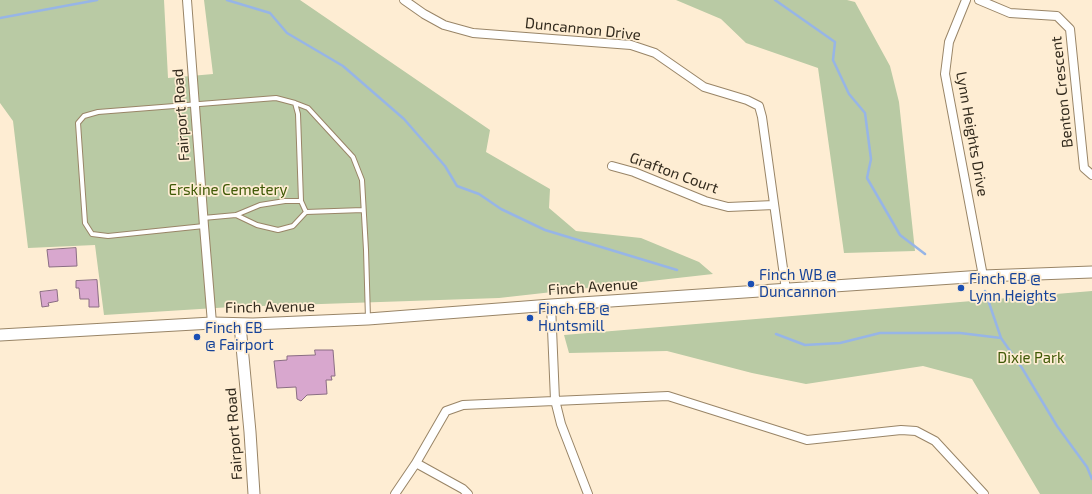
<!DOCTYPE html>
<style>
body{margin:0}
canvas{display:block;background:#feedd3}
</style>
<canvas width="1092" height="494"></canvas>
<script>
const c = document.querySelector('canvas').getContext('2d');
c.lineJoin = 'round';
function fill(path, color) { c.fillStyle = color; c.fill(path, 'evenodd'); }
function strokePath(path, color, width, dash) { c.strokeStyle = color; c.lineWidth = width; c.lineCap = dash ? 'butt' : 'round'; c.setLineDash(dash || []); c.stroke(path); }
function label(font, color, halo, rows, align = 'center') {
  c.font = font + ' "Exo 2",sans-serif'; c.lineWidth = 3.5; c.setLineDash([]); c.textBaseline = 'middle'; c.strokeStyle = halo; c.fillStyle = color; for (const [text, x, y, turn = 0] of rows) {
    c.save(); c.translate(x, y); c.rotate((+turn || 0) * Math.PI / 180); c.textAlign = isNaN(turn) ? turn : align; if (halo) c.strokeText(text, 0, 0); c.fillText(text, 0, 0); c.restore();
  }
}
fill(new Path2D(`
 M0 0H164L168 78 213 74 204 0H300L490 130 486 152 550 189 549 208 576 231 641 238 699 262 713 274 499 298 232 307 104 315 95 245 28 248 13 121 0 103Z
 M676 0H847L855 2 890 66 899 102 915 251 844 253 818 68 746 43 721 19Z
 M1092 291V494H1040L972 379 923 366 806 384 752 373 667 351 569 353 564 335Z`), '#b9caa4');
strokePath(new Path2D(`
 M227 0 270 13 287 33 343 66 404 119 445 166 457 186 479 194 501 209 545 230 677 270
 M775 0 835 42 833 60 849 94 865 113 871 159 867 178 900 235 925 254
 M0 18 97 0
 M985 291 1001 338 1022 368 1057 426 1087 467 1092 479
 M776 334 805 345 840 343 880 333H960L1001 338`), '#97b5e6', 2.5);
const building = new Path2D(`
 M76 248 77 266 49 267 47 250Z
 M97 280 99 307H89V299H80L79 288H76V281Z
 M57 290 58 301 48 303 49 306 42 307 40 292Z
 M315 350H333L335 376H331L332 380H326L327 394 307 395 301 401 297 399 296 387 277 388 274 361 287 360V356L315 355Z`);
fill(building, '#d8a7ce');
strokePath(building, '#8a6d83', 1);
const lane = new Path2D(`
 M295 103 308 108 353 157 362 180 366 250 368 319
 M301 201 306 212
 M203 218 236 215 257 225 278 230 293 226 306 212 363 210
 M204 226 108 236 92 234 85 223 78 123 84 116 98 112 276 98 295 103 298 114 301 201H285L260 205 236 215`);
const street = new Path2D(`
 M187 0 204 226 212 323
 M404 0 424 14 444 25 473 33 631 45 655 53 704 87 747 100 759 106 762 117 786 290
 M966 0 949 42 945 74 983 276
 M979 0 1010 13 1057 16 1070 29 1084 168 1092 175
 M612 166 634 172 705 201 728 207 774 205
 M551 305 555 400 561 424 588 494
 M416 463 463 489 468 494
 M395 494 416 463 446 411 463 405 668 396 807 440 901 430 916 431 935 441 984 494`);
const secondary = new Path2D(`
 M240 325 250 432 254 494
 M0 335 212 323 253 324 368 319 551 305 983 276 1092 272`);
strokePath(lane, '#998567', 6);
strokePath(street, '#998567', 10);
strokePath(secondary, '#998567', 13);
strokePath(lane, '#fff', 4);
strokePath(street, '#fff', 8);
strokePath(secondary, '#fff', 11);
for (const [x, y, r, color] of [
 [751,284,4,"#1a4fb4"],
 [961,288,4,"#1a4fb4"],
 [530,318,4,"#1a4fb4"],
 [197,337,4,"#1a4fb4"]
]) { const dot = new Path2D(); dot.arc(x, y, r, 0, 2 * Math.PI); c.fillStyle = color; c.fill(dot); strokePath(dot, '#feedd3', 1.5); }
label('15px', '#322a1d', '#feedd3', [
 ["Duncannon Drive",583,29,6],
 ["Benton Crescent",1062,92,-96],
 ["Fairport Road",181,115,-94],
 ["Lynn Heights Drive",972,134,80],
 ["Grafton Court",674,173,20],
 ["Finch Avenue",593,287,-4],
 ["Finch Avenue",270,307,-1],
 ["Fairport Road",234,434,-94]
]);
label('15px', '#405a07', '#feedd3', [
 ["Erskine Cemetery",228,190],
 ["Dixie Park",1031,358]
]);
label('15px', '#164399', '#feedd3', [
 ["Finch WB @",759,275],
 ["Duncannon",759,292],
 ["Finch EB @",969,279],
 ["Lynn Heights",969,296],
 ["Finch EB @",538,309],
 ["Huntsmill",538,326],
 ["Finch EB",205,328],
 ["@ Fairport",205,345]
], 'left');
</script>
